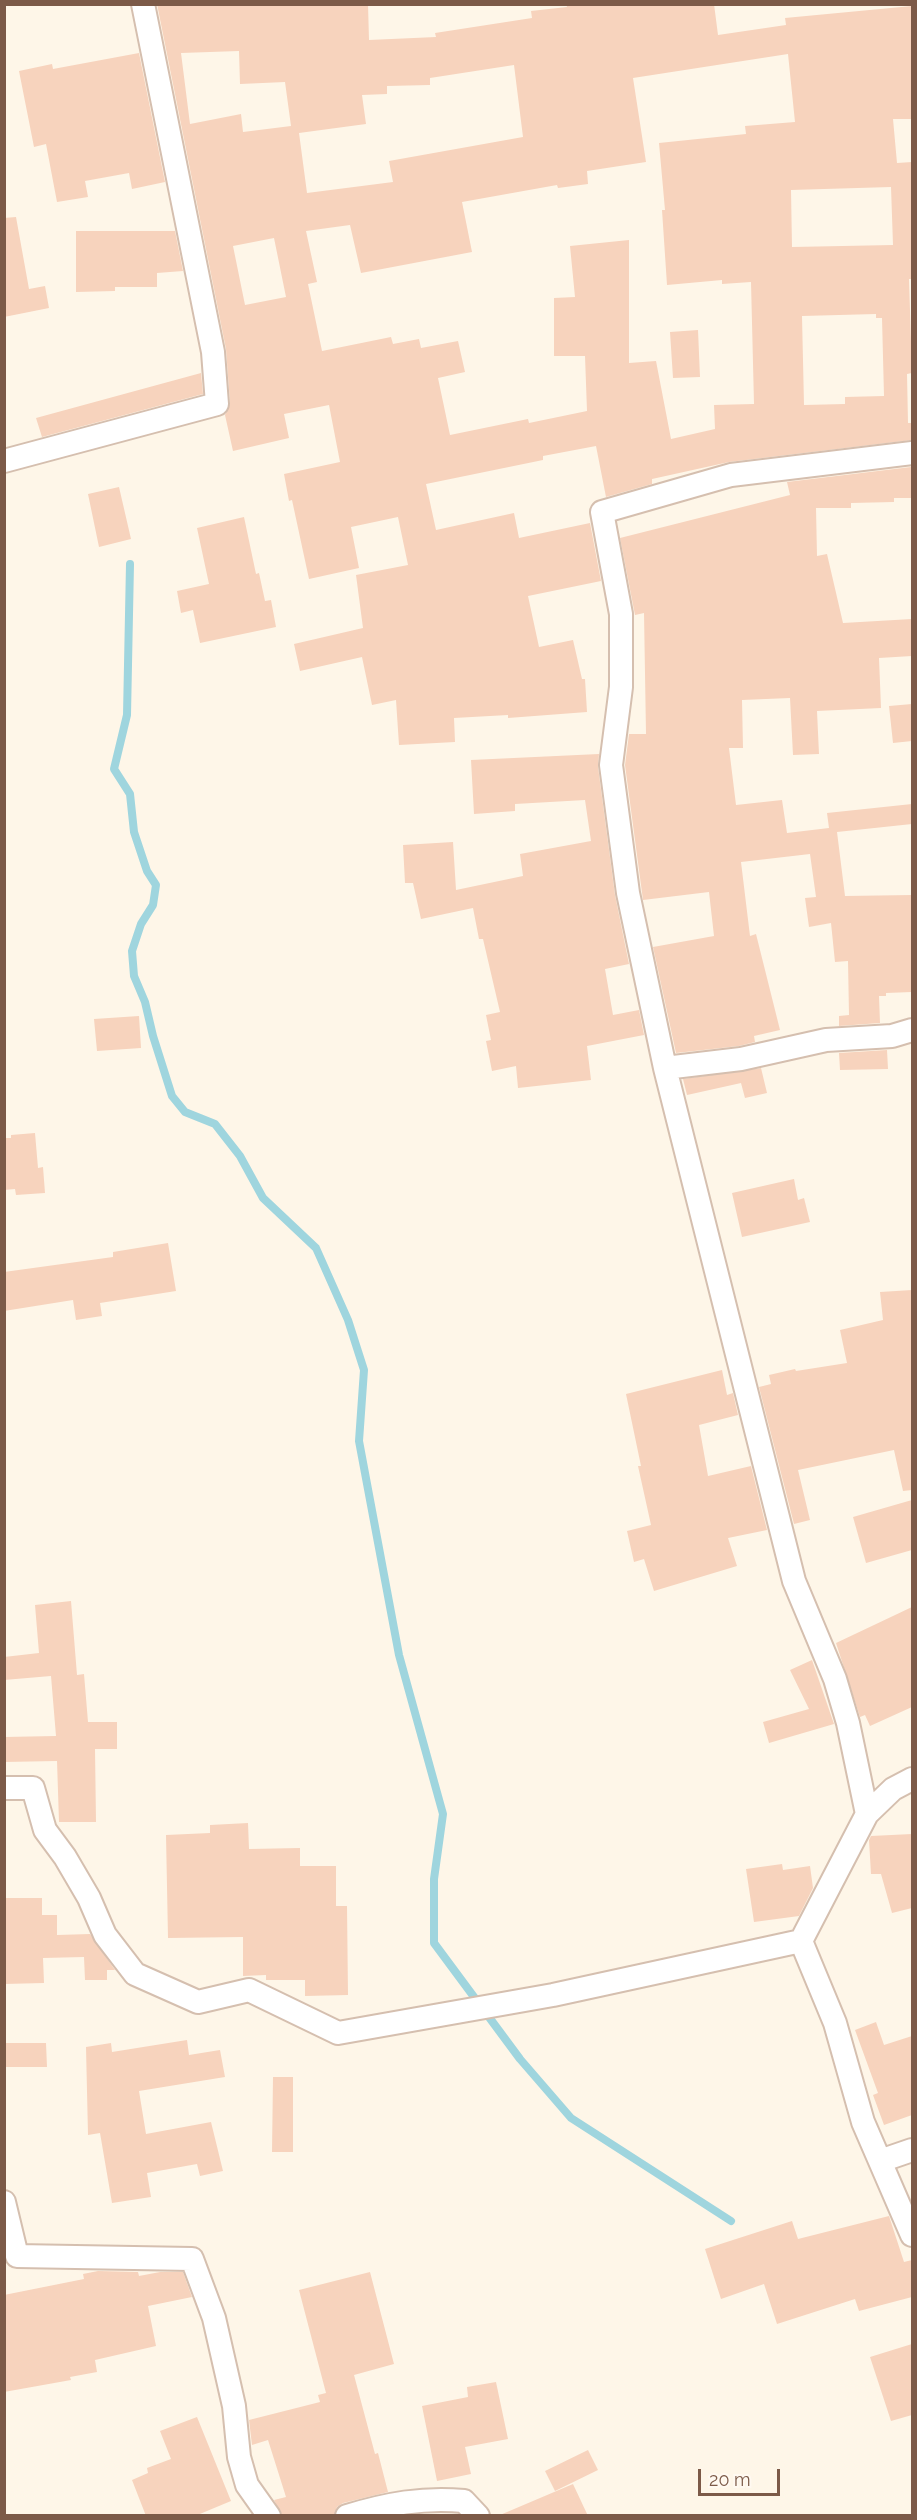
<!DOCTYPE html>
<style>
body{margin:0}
#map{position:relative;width:917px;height:2520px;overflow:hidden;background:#fef6e8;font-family:Raleway,sans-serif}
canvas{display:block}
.frame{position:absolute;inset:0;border:6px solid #7c5a48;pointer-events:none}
.scale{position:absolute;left:698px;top:2469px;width:82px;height:27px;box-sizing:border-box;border:3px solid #7c5a48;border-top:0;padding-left:8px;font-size:18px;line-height:21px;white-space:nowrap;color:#7c5a48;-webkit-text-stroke:4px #fff9f1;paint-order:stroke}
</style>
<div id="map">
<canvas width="917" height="2520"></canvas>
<div class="frame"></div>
<div class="scale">20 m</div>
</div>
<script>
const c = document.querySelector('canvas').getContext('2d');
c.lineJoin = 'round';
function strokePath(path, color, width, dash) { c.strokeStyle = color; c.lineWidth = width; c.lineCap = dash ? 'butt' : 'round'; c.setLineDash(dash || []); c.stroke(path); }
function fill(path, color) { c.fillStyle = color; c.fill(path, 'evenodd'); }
strokePath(new Path2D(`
 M130 564 127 715 114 769 130 794 134 832 147 871 156 885 153 905 141 924 132 951 134 976 145 1002 153 1036 172 1096 185 1112 215 1124 240 1156 263 1198 316 1248 348 1320 364 1370 359 1441 399 1655 443 1814 434 1879V1943L520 2059 571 2118 731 2221`), '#9fd5de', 8);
fill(new Path2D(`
 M157 4H368L369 40 436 37 435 33 532 18 531 11 567 7 566 4H714L718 35 786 25 785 18 912 6V119H893L897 163 912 162V279H909L912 373 907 374 908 423H912V440L729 462 652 479V484L606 497 596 446 543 456V460L426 484 436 530 514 513 519 538 590 523 601 581 528 596 539 647 573 640 582 679H585L587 712 508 718V715L454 718 455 742 399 745 396 700 372 705 362 657 300 671 294 644 363 628 356 575 408 565 398 517 351 527 359 568 309 579 292 500 289 501 284 474 340 462 329 405 284 414 289 438 233 451 225 415 230 403 226 349ZM239 51 240 84 285 82 291 126 243 132 241 114 190 124 181 53ZM788 54 795 122 745 126 746 134 659 143 665 210H662L667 285 722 280V284L751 282 754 404 714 405 715 429 671 439 656 361 629 363V240L570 246 575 297 554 298V356H585L587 411 529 423 528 419 450 435 438 378 465 372 458 341 421 348 419 339 393 344 391 337 322 351 308 284 317 282 306 231 350 225 361 273 472 252 462 202 557 185 558 188 588 184 587 171 646 162 633 78ZM514 65 523 137 389 161 393 182 307 193 299 133 366 124 362 95 387 94V86L430 85V78ZM891 187 893 245 792 247 791 190ZM274 238 286 297 245 305 233 246ZM876 314V318H882L884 396 845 397V404L804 405 802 316Z
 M139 53 165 182 132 189 129 173 85 181 88 197 57 202 46 144 34 147 19 71 52 64 53 69Z
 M16 217 29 289 45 286 49 308 4 317V218Z
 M76 231H175L183 271 157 273V287H115V291L76 292Z
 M698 330 700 377 673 378 670 332Z
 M201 373 203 394 42 437 36 418Z
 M911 467V498H894V502L851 503V508H816L817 556 827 554 843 623 912 619V656L879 658 881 708 817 711 819 754 793 755 790 698 742 700 743 748H729L736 805 782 800 787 833 829 828 827 813 912 804V824L837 832 845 896 912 895V992L886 993V996H879L880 1023 839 1026V1016L849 1015 848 961 835 962 831 923 809 927 805 898 816 897 810 854 741 862 750 936 756 934 780 1030 754 1036 755 1042 739 1046 676 1053 653 947 714 936 709 892 643 900 625 765 629 734H646L644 613 635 615 620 538 790 495 787 482Z
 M119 487 131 539 99 547 88 494Z
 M244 517 256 574 259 573 265 601 271 600 276 627 200 643 193 610 181 613 177 591 209 584 197 528Z
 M912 704V741L893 743 889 706Z
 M599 754 598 767 615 895 629 964 605 969 613 1015 639 1010 644 1035 587 1046 591 1080 518 1088 516 1066 492 1071 486 1041 491 1040 486 1015 500 1012 483 939H479L473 908 421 919 413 883H405L403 845 453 842 456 890 523 876 520 854 591 841 585 800 515 804V811L474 814 471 760Z
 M139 1016 141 1048 97 1051 94 1019Z
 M887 1050 888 1069 840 1070 839 1053Z
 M761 1068 767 1093 745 1098 741 1083 687 1095 683 1079Z
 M35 1133 38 1168 43 1167 45 1193 16 1195 15 1189 4 1190V1138H11V1135Z
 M794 1179 798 1200 804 1198 810 1222 742 1237 732 1193Z
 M168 1243 176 1291 100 1303 102 1316 76 1320 73 1300 4 1311V1272L113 1257V1252Z
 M912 1290V1490L903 1491 894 1450 798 1470 810 1520 794 1524 759 1387 771 1384 769 1375 795 1369 796 1371 847 1363 840 1330 883 1320 880 1292Z
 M722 1370 727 1395 733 1393 738 1415 699 1425 708 1476 751 1466 767 1530 728 1538 737 1566 654 1591 644 1559 634 1562 627 1531 651 1525 638 1466H641L626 1394Z
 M912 1500V1550L866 1563 853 1517Z
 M71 1601 77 1675 84 1674 88 1722H117V1749H95L96 1822H59L57 1761 4 1762V1737L56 1736 51 1676 4 1680V1657L39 1653 35 1605Z
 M912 1607V1707L870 1726 865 1715 860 1717 836 1643Z
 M812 1660 834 1724 769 1743 763 1722 809 1709 790 1670Z
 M248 1823 249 1849 300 1848V1866H336V1906H347L348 1995 305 1996V1980H266V1975L243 1976V1937L168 1938 166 1835 210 1833V1825Z
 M912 1834V1908L892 1913 881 1874H871L869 1840 871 1836Z
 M782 1864 783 1870 810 1866 813 1888 799 1916 754 1922 746 1869Z
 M4 1898H42V1915H57V1935L90 1934 115 1970H107V1980H85L84 1957 43 1958 44 1983 4 1984Z
 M876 2022 884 2045 912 2036V2115L884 2125 873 2095 878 2093 855 2030Z
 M187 2040 189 2055 220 2050 225 2077 139 2091 146 2134 211 2122 223 2171 200 2176 197 2164 147 2173 151 2197 112 2203 100 2133 88 2135 86 2047 111 2043 112 2052Z
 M4 2043H46L47 2067H4Z
 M273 2077H293V2152H272Z
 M889 2216 904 2262 912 2260V2297L859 2311 855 2299 777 2324 764 2284 721 2299 705 2249 792 2221 798 2239Z
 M98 2271 138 2272 139 2276 160 2272H183L192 2297 148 2306 156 2346 95 2360 97 2372 70 2377 71 2380 4 2392V2295L84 2279 83 2274Z
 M370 2272 394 2364 354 2375 375 2454 378 2453 388 2492 343 2503 337 2507 334 2516H282L274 2500 286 2497 268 2440 252 2445 249 2420 320 2402 318 2395 326 2393 299 2290Z
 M912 2344V2415L891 2421 870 2357Z
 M496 2382 508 2439 465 2447 471 2474 437 2481 422 2406 468 2397 467 2387Z
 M197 2417 231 2501 195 2516H146L132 2480 148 2473 147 2468 171 2459 160 2431Z
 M588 2450 598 2470 555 2491 545 2471Z
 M573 2484 588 2516H500V2515Z`), '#f7d3bd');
const street = new Path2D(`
 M912 453 731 475 602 512 621 614V687L611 765 628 893 665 1068 741 1059 826 1040 892 1036 912 1030
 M4 461 217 404 213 352 143 4
 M665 1068 794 1581 835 1679 848 1723 867 1814
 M4 1788H33L45 1830 65 1857 89 1898 105 1935 135 1974 198 2002 249 1990 338 2033 553 1995 801 1941 867 1814 893 1789 912 1779
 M801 1941 835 2023 863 2122 912 2235
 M880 2161 912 2150
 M4 2202 17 2256 192 2259 214 2318 234 2406 239 2457 247 2485 269 2516
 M347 2516C387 2504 423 2497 464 2501L478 2516`);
strokePath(street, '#d5bfaf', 26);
strokePath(street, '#fff', 22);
</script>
